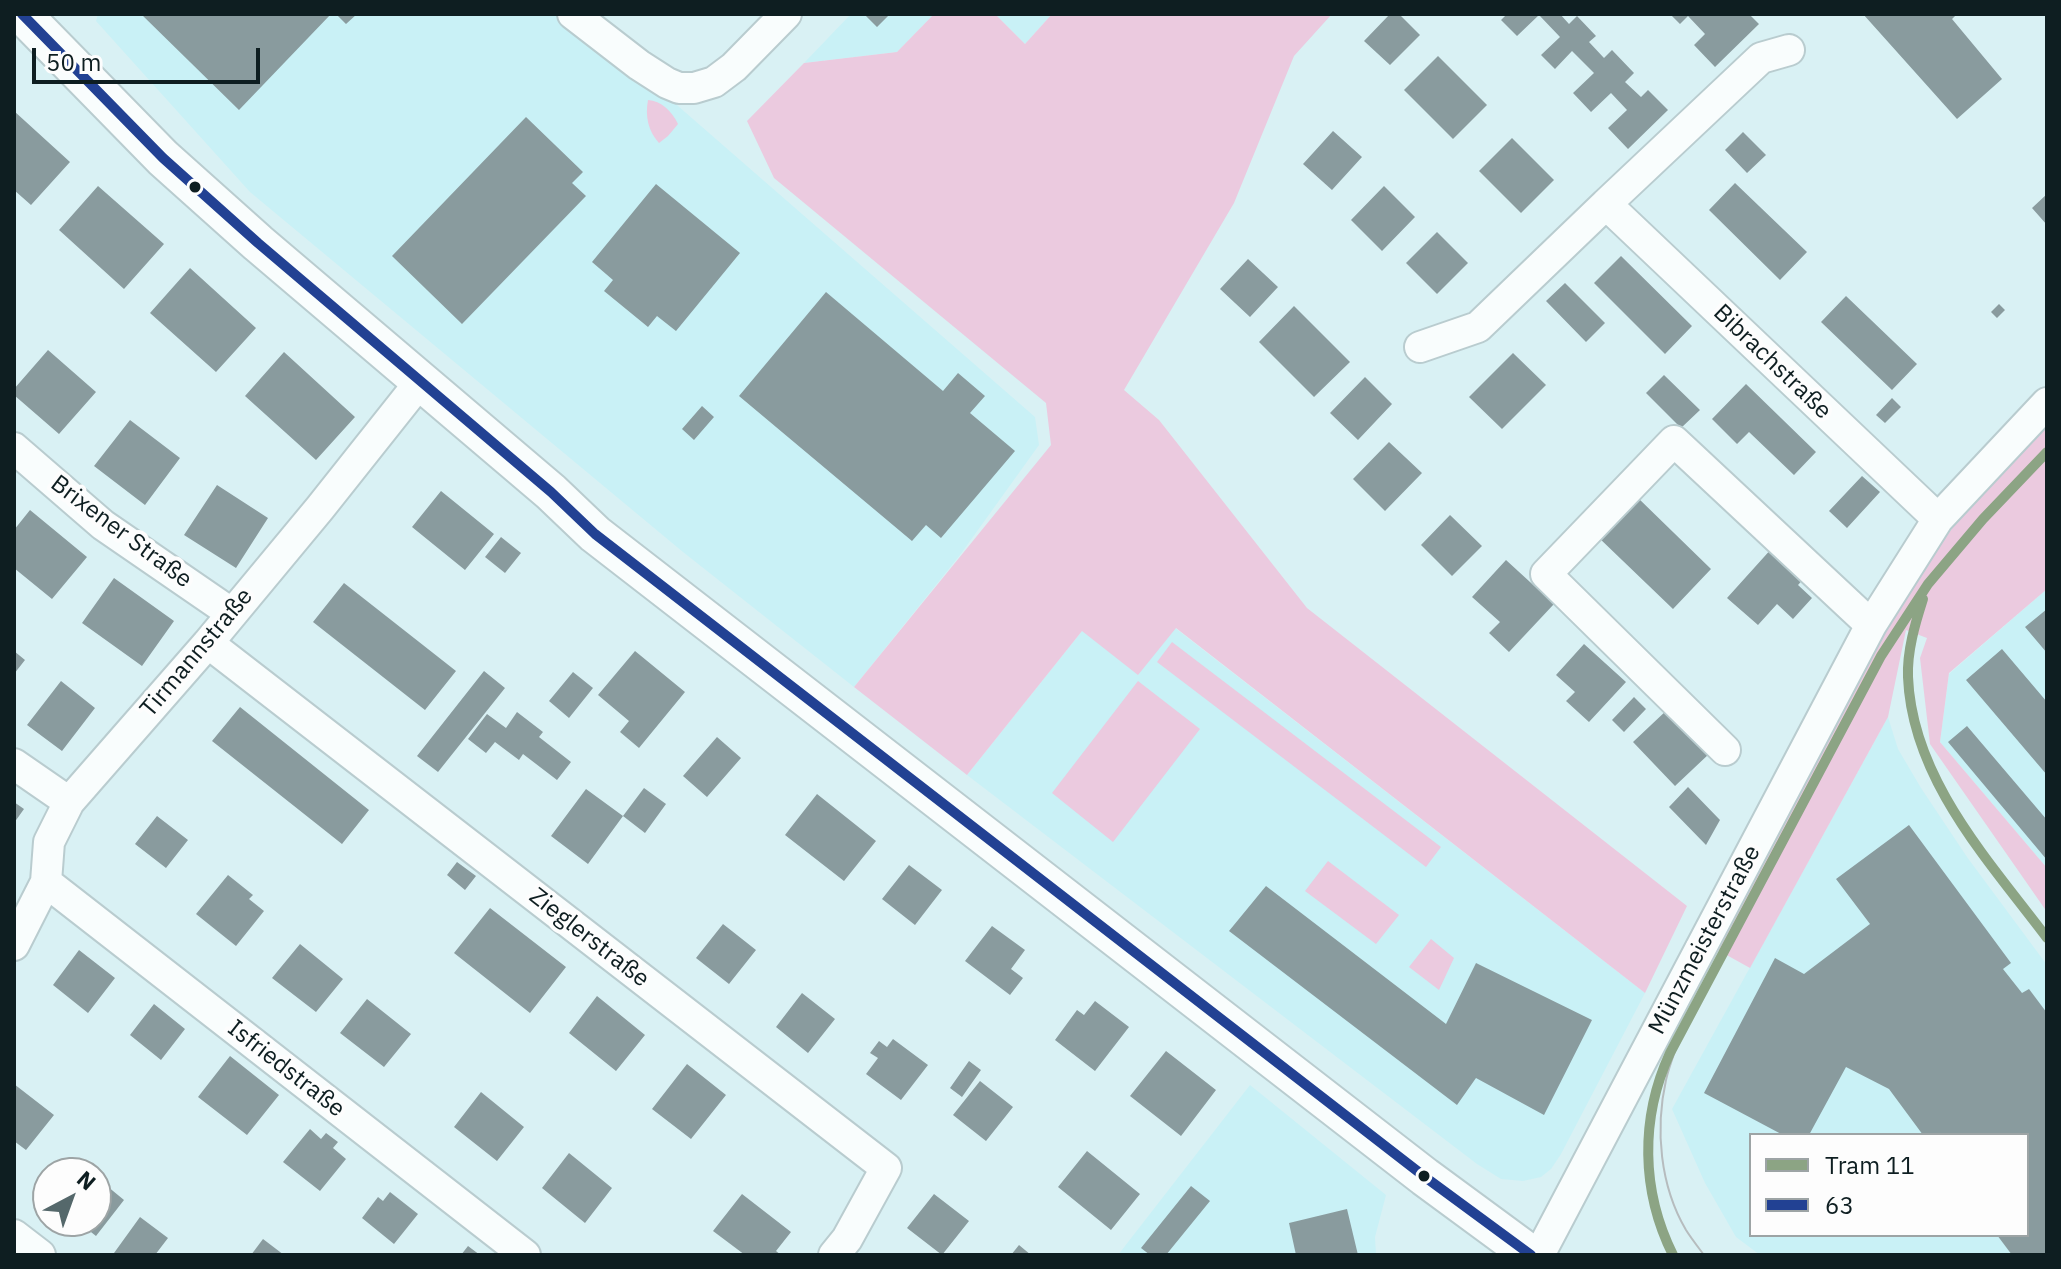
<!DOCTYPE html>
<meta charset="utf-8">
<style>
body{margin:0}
#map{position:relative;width:2061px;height:1269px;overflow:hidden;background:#d9f1f4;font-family:"IBM Plex Sans",sans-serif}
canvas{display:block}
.frame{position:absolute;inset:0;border:16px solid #0e1e21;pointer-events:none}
.legend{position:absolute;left:1749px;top:1133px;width:280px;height:104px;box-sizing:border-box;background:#fdfdfd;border:2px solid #9da4a5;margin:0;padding:10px 14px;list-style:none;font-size:24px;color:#0e1e21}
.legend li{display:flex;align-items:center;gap:16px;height:40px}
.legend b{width:40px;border:2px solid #9da4a5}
.north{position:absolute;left:32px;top:1157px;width:80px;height:80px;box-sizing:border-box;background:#fdfdfd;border:2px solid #9da4a5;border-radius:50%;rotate:41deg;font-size:22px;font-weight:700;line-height:32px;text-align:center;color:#0e1e21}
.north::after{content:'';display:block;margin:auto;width:28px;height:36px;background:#55686b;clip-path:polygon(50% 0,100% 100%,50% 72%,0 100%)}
.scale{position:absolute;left:32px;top:48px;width:228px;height:36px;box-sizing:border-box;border:4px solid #0e1e21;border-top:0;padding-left:10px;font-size:24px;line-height:28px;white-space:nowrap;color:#0e1e21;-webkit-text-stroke:6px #fdfdfd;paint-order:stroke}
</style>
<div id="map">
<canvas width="2061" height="1269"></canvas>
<div class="frame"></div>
<ul class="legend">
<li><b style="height:10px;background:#8ca484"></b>Tram 11</li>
<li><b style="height:10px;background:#224193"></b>63</li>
</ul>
<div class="north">N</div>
<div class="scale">50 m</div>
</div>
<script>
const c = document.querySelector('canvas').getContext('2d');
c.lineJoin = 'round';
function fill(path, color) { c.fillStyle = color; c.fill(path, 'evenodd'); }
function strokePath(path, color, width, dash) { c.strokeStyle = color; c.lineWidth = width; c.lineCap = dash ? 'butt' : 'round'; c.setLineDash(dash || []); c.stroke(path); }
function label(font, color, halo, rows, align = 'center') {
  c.font = font + ' "IBM Plex Sans",sans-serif'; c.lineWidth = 8; c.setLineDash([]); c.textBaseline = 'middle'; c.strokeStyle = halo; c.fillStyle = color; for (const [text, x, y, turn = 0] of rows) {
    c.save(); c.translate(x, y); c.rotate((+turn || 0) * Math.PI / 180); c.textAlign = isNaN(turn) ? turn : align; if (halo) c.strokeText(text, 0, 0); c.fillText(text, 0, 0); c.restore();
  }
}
fill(new Path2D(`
 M98 14H554L670 99 1035 417 1039 445 960 555 854 687 683 552 250 192 96 21Z
 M851 14H934L897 52 804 63Z
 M995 14H1052L1025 44Z
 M2047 589V868L1940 742 1949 674Z
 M1175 628 1645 993 1561 1154 1551 1169 1541 1177 1523 1181 1501 1179 1477 1164 967 775 1082 631Z
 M1888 717 1898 749 1921 788 1967 857 2047 965V1255H1760L1736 1237 1705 1183 1672 1109ZM1751 1135H2027V1235H1751Z
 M1250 1085 1386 1195 1375 1237 1376 1255H1118Z`), '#c9f1f6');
fill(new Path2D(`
 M934 14H995L1025 44 1052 14H1332L1294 56 1234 203 1124 390 1159 420 1307 608 1687 906 1645 993 1176 628 1138 675 1082 631 967 775 854 687 1051 445 1046 403 774 178 747 121 804 63 897 52Z
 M648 100C661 101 672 111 678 124L668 136 659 143C648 131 645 116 648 100Z
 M2047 422V589L1949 673 1940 742 2047 868V912L1930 744 1920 658 1927 638 1906 630 1888 717 1750 968 1714 948 1877 641 1927 563 1956 523 1984 488Z
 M1172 642 1441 847 1426 867 1157 662Z
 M1138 681 1200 729 1113 842 1052 793Z
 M1328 861 1399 915 1376 944 1305 891Z
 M1431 939 1454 958 1439 990 1409 967Z`), '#ebcadf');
fill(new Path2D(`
 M141 14H331L239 110Z
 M336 14H357L346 24Z
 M864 14H890L877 27Z
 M1390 14H1399L1420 35 1390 65 1364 41Z
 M1507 14H1560L1569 24 1577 16 1596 36 1589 42 1604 58 1612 50 1634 73 1625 82 1641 97 1648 90 1668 110 1628 149 1608 128 1627 110 1611 93 1591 112 1573 93 1594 73 1572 51 1555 69 1541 55 1560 37 1539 15 1517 36 1501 20Z
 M1670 14H1749L1759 24 1715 67 1694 45 1705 34 1688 16 1680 24Z
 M1863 14H1957L1952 19 2002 79 1957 119Z
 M1438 56 1487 105 1453 139 1404 90Z
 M14 111 70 162 31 205 14 190Z
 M526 117 583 172 572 183 586 196 462 324 392 256Z
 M1333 131 1362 157 1332 190 1303 164Z
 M1743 132 1766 155 1747 173 1725 150Z
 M1512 138 1554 180 1521 213 1479 171Z
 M1735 183 1807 252 1780 280 1709 210Z
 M656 184 740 253 676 331 657 316 648 327 604 291 613 280 592 262Z
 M98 186 164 244 124 289 59 230Z
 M1384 186 1415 217 1382 251 1351 220Z
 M2047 194V225L2032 208Z
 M1437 232 1468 263 1437 294 1406 263Z
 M1621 256 1692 326 1665 354 1594 283Z
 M1248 259 1278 287 1250 317 1220 289Z
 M190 268 256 328 216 372 150 313Z
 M1565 283 1605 323 1586 342 1546 301Z
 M826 292 943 391 958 373 985 396 970 413 1015 451 941 538 926 525 912 541 739 396Z
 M1846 296 1917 364 1892 390 1821 322Z
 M1999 304 2005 310 1997 318 1991 312Z
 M1294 306 1350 362 1314 397 1259 342Z
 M48 350 96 392 59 434 14 395V389Z
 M284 352 355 417 316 460 245 396Z
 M1513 353 1546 385 1502 429 1469 397Z
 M1664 375 1700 410 1681 428 1646 393Z
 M1365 377 1392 404 1358 440 1330 413Z
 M1746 384 1816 452 1794 475 1749 432 1737 444 1712 419Z
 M1892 398 1901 407 1885 423 1876 415Z
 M702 406 714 417 694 440 682 429Z
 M130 420 180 458 145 505 94 466Z
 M1389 442 1422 473 1385 511 1353 479Z
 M1862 476 1880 492 1847 528 1829 511Z
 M217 485 268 518 236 568 184 535Z
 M441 491 494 534 465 570 412 527Z
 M1636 496 1711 569 1673 609 1597 536Z
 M30 510 87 557 52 599 14 568V530Z
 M1450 515 1482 546 1452 576 1421 545Z
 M501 537 521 553 505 573 485 557Z
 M1773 547 1805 577 1798 585 1812 598 1793 619 1777 604 1758 625 1727 598Z
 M1506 560 1554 604 1509 652 1489 633 1500 622 1472 597Z
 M114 578 174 621 142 666 82 623Z
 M344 583 456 671 425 710 313 622Z
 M2047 609V653L2025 627Z
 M1584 644 1626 682 1589 722 1566 701 1575 692 1556 675Z
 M2002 649 2047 702V775L1966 680Z
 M14 651 25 660 14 674Z
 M635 651 685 692 639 748 620 732 629 721 598 695Z
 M484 671 505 688 438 772 417 756Z
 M573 672 593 688 569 718 549 701Z
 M61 681 95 708 62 751 27 725Z
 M1634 697 1646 709 1624 732 1612 720Z
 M240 707 369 810 342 844 212 741Z
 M1668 709 1710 753 1675 786 1633 742Z
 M517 712 543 732 539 737 571 762 557 780 523 754 519 760 495 742 486 753 468 739 487 714 506 728Z
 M1967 726 2047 820V860L1948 742Z
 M717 737 741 758 707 797 683 776Z
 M1688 787 1720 820 1706 845 1669 807Z
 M644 788 666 804 645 833 623 816Z
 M586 789 623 816 588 864 551 836Z
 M817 794 876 841 844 881 785 835Z
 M14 802 24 809 14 823Z
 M157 816 188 840 166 868 135 844Z
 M1909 825 2011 963 2003 969 2022 993 2029 989 2047 1013V1255H2012L1997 1235H2027V1135H1923L1889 1089 1846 1067 1809 1135H1783L1704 1093 1775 958 1804 974 1870 924 1836 879Z
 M457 862 476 876 465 890 447 875Z
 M909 865 942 890 915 925 882 899Z
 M228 875 253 895 249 899 264 911 236 946 196 914Z
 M1266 886 1446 1024 1476 963 1592 1020 1544 1115 1476 1078 1457 1105 1229 931Z
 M490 908 566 967 530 1013 454 953Z
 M723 924 756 950 729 984 696 958Z
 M992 926 1025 950 1011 969 1023 978 1010 995 965 961Z
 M300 944 343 979 316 1012 272 978Z
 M79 950 115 978 88 1013 53 985Z
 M802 993 835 1019 808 1053 776 1027Z
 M597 996 645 1035 616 1071 569 1033Z
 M367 999 411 1034 384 1067 340 1033Z
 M1095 1001 1129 1027 1095 1071 1055 1040 1077 1010 1084 1015Z
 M154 1004 185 1029 161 1060 130 1035Z
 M893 1039 928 1065 901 1100 866 1074 878 1058 870 1053 879 1041 887 1047Z
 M1166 1051 1216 1090 1181 1136 1130 1096Z
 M230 1056 279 1095 247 1135 198 1097Z
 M969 1061 981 1070 962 1097 950 1088Z
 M687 1064 726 1095 691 1139 652 1109Z
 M980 1081 1013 1107 986 1141 953 1115Z
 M14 1084 54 1115 26 1150 14 1141Z
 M481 1092 524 1127 497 1161 454 1127Z
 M310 1129 321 1139 326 1133 338 1142 333 1148 346 1159 320 1191 283 1162Z
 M1087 1151 1140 1194 1111 1230 1058 1187Z
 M569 1153 612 1188 585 1223 542 1188Z
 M96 1177 124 1200 96 1236 77 1221H96Z
 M1191 1186 1210 1201 1166 1255H1150L1141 1248Z
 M390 1192 418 1214 394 1244 362 1218 378 1197 383 1201Z
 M742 1194 791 1232 776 1251 781 1255H745L713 1231Z
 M934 1194 969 1221 942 1255 907 1228Z
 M1347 1209 1358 1255H1296L1289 1223Z
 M140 1217 168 1238 155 1255H116L114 1253Z
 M263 1239 284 1255H251Z
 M1019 1245 1031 1255H1011Z
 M468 1246 480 1255H461Z`), '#899b9e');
const minor = new Path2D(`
 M573 14 639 65 667 83 679 88H694L714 82 734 67 786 14
 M1606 204 1761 58 1789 50
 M1420 347 1478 327 1606 204 1938 519
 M14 448 103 525 231 613
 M208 643 886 1168 847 1239 834 1255
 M1725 750 1546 574 1674 441 1871 625
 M14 764 69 802
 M46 882 525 1255
 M14 945 46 882 49 842 69 802 208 643 320 508 420 382
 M14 1235 40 1255
 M1539 1255 1871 625 1938 519 2047 403`);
const tertiary = new Path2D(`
 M22 14 163 158 258 243 551 492 595 534 1425 1177 1531 1255`);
strokePath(minor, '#b9cccf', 34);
strokePath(tertiary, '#b9cccf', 42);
strokePath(minor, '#f9fdfd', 30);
strokePath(tertiary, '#f9fdfd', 38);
strokePath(new Path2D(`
 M1683 1027C1678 1045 1670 1062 1666 1080 1655 1129 1660 1186 1686 1230 1691 1238 1698 1247 1704 1255`), '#b6bcbe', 2);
strokePath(new Path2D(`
 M22 14 163 158 258 243 551 492 595 534 1425 1177 1531 1255`), '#224193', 10);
strokePath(new Path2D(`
 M1923 599C1915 624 1907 651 1908 677 1912 779 1989 861 2047 938
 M1673 1255C1641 1191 1640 1118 1670 1053L1881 656 1928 584 1983 519 2047 452`), '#8ca484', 10);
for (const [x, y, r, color] of [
 [195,187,7,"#0e1e21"],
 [1424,1176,7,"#0e1e21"]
]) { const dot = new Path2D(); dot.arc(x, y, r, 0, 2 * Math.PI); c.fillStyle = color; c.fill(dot); strokePath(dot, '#fdfdfd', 3); }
label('24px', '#0e1e21', '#fdfdfd', [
 ["Bibrachstraße",1772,362,44],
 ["Brixener Straße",121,532,37],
 ["Tirmannstraße",197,653,-50],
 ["Zieglerstraße",589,938,38],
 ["Münzmeisterstraße",1705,940,-62],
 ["Isfriedstraße",286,1069,38]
]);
</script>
